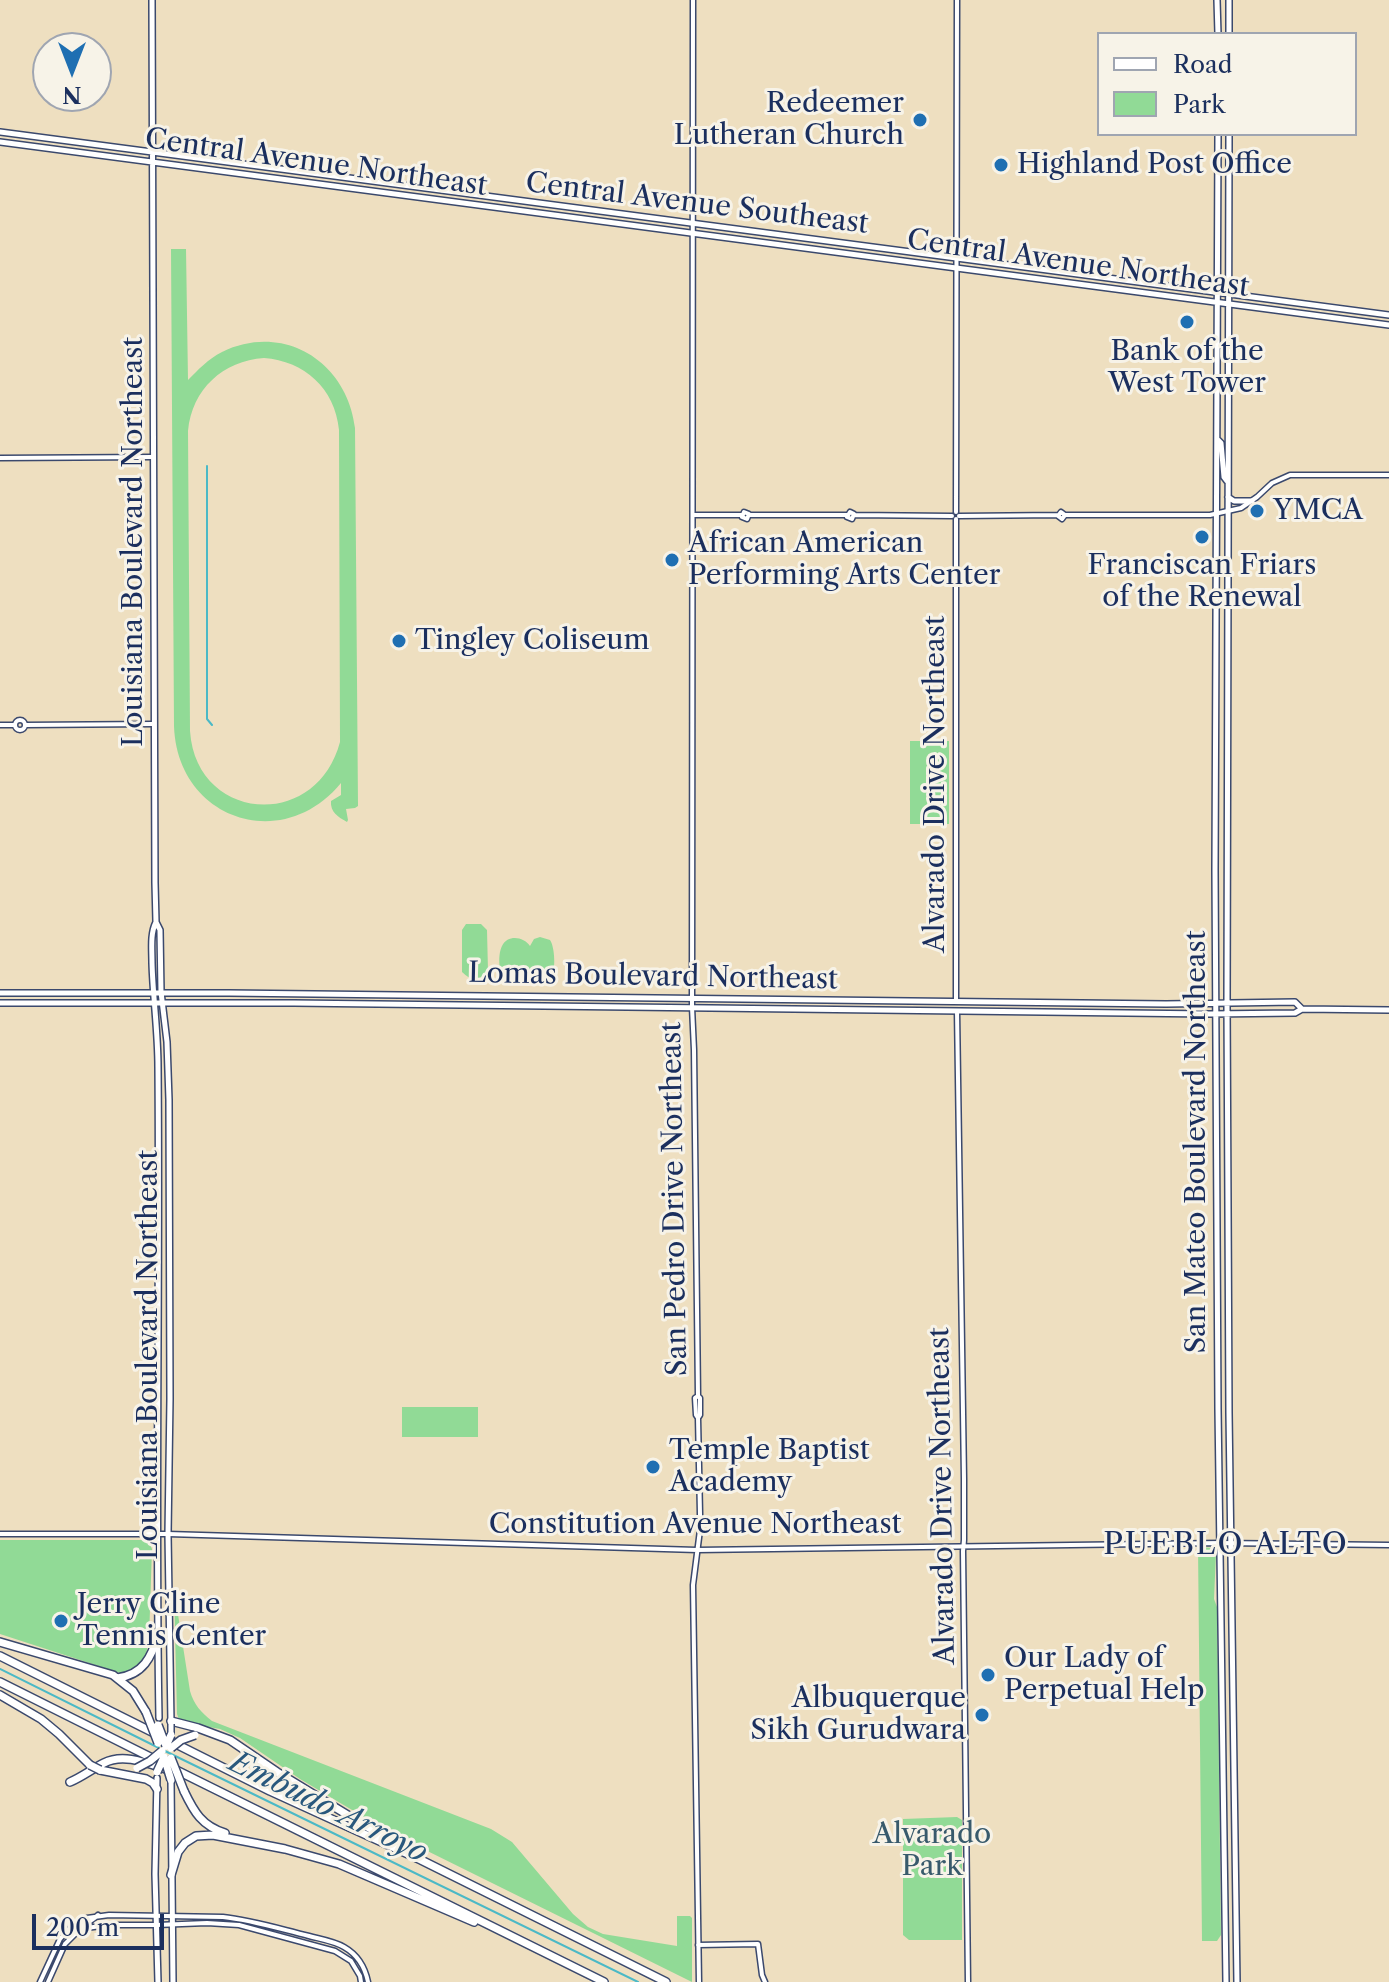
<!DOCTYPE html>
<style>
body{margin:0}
#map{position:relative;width:1389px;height:1982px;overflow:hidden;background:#eedfc0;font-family:"Libre Caslon Text",serif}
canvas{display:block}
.legend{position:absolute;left:1097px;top:32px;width:260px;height:104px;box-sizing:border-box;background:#f7f3e8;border:2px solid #9fa5b1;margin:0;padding:10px 14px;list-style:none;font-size:24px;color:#1b2f5e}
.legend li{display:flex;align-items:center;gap:16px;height:40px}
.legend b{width:40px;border:2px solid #9fa5b1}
.north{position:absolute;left:32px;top:32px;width:80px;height:80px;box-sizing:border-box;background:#f7f3e8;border:2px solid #9fa5b1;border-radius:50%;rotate:180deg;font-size:22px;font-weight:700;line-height:32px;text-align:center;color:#1b2f5e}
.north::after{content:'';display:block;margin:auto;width:28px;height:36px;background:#1f6fb2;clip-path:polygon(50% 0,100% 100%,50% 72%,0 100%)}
.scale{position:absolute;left:32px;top:1914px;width:132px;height:36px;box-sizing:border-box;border:4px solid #1b2f5e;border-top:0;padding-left:10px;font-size:24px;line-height:28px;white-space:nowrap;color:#1b2f5e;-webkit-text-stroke:6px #f7f3e8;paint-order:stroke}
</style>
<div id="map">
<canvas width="1389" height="1982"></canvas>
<ul class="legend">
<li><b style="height:10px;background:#fff"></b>Road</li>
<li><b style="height:22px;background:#91da96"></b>Park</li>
</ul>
<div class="north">N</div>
<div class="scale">200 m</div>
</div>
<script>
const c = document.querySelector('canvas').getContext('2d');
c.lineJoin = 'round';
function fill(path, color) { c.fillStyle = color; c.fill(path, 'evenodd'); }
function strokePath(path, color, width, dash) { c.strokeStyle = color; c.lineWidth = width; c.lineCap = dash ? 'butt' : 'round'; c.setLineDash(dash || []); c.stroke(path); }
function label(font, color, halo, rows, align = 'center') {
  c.font = font + ' "Libre Caslon Text",serif'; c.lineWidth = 6; c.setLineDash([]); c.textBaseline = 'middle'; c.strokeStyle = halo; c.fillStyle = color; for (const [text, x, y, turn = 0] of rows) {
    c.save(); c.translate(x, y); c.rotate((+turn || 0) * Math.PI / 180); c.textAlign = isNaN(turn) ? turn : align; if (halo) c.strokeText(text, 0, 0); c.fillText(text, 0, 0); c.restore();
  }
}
fill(new Path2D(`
 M171 249H186L188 380C198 370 208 359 222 352 284 322 347 362 355 428L358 806 355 808 346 809 348 820 347 822C338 817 330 812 331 801L341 795V783C282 855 177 819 174 726ZM264 358C304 361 335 388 339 430L340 742C316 832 196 822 190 731L188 431C192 389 223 361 264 358Z
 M910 741H949V824H910Z
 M466 924H481L487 930 488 971C479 981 472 982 462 972V930Z
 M540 937 550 940C555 947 556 971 551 979 548 985 546 985 540 986L533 983 529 976C524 985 517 986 507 984 499 977 497 956 502 946 508 934 524 937 530 946L534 939Z
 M402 1407H478V1437H402Z
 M0 1540H148L152 1549 149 1639 146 1655 135 1669 123 1674 120 1673 0 1634Z
 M1198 1547 1214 1548 1216 1554 1214 1599 1217 1607 1221 1935 1217 1941H1202Z
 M174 1589 190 1691C194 1705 201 1712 212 1721L491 1829 512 1842 573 1914 588 1927 603 1934 677 1946V1916H690L692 1918V1982L389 1832 300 1779 240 1738 220 1729 180 1722 177 1714Z
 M957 1817 962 1820V1940H909L903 1935V1819Z`), '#91da96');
strokePath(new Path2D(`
 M207 466V719L212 725
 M0 1669 159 1748
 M165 1751 638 1982`), '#4bb9c6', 2);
const minor = new Path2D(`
 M693 0 692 1007 694 1050 698 1396 695 1398 696 1415 698 1418 700 1514V1530L693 1585 699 1982
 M0 458 153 457
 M744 512 749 514 747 519 742 517Z
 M850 512 854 514 852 519 847 517Z
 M956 512 957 0
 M1061 512 1065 515 1062 519 1058 516Z
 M693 515H742
 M749 515H847
 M854 515 952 516
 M1065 515H1210L1241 508 1257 497 1272 483 1290 475H1389
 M959 516 1058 515
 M15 725a5 5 0 1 1 10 0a5 5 0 1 1-10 0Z
 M0 725H15
 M25 725 154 724
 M956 1000V519
 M957 1011 964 1479V1540L963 1551 968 1982
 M698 1396 700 1398V1415L698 1418
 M0 1534H168L697 1550 1221 1543 1389 1545
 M69 1935C77 1926 89 1924 98 1915
 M698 1945 758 1944 762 1975 765 1982
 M40 1982 60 1939 72 1926 87 1918 109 1915 223 1917C252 1920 280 1929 309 1936 320 1939 334 1941 344 1947 358 1955 365 1967 368 1982
 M48 1982 65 1944 75 1934 86 1928 109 1925H157L207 1923 239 1925 335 1951 351 1961 360 1976 361 1982`);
const major = new Path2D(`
 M152 0 155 883 156 922 160 930 161 992 167 1042 169 1100 170 1399 168 1534 171 1723
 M1217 0 1218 34
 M1229 34V0
 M0 132 1389 315
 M1218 134 1215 870 1218 1409 1226 1982
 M1229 134 1227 1003 1229 1413 1237 1982
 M0 142 1389 325
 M1217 439 1221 443 1224 477 1227 481
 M1228 497 1234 501H1252
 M156 922C150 934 152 949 152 963 153 998 158 1032 158 1067 160 1284 155 1501 159 1718
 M0 993H229L1166 1004 1295 1002 1302 1009
 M0 1003H294L1210 1014 1295 1013 1302 1009 1389 1010
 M157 1778 155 1874 158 1982
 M171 1780 173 1982`);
const highway = new Path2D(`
 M0 1642 113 1675 133 1691 146 1712
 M0 1656 270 1791 421 1860 666 1982
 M117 1678C143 1675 152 1657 158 1634
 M0 1682 158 1761
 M0 1695 41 1719 59 1734 90 1765
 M171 1721 198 1728 230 1740 277 1772 392 1842
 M172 1768 604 1982
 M100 1770 146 1779 153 1783 157 1789
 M70 1782C82 1777 92 1769 104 1763 125 1752 151 1765 172 1771
 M184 1791C194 1812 202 1826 225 1833
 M171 1875 178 1852 185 1843 196 1836 213 1835 285 1849 339 1864 474 1922`);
strokePath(minor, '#3b496d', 7);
strokePath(major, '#3b496d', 8);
strokePath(highway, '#3b496d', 10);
strokePath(minor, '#fff', 4);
strokePath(major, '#fff', 5);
strokePath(highway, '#fff', 7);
const majorBridge = new Path2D(`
 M171 1724V1735`);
const highwayBridge = new Path2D(`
 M146 1712 158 1743
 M158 1725 166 1746
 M166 1746 171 1735
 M171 1748 181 1740 195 1735
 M164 1757 171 1780
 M171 1758 184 1791
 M90 1765 100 1770
 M137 1768 150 1761 162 1751
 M157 1772 164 1757`);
strokePath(majorBridge, '#3b496d', 8, []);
strokePath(highwayBridge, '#3b496d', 10, []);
strokePath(majorBridge, '#fff', 5);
strokePath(highwayBridge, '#fff', 7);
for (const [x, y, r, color] of [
 [920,120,8,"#1f6fb2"],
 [1001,165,8,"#1f6fb2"],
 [1187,322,8,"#1f6fb2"],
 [1257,511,8,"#1f6fb2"],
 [1202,537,8,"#1f6fb2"],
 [672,560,8,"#1f6fb2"],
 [399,641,8,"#1f6fb2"],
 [653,1467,8,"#1f6fb2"],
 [61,1621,8,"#1f6fb2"],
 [988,1675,8,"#1f6fb2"],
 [982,1715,8,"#1f6fb2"]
]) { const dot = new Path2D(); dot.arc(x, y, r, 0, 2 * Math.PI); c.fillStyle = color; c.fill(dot); strokePath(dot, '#f7f3e8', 3); }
label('28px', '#1b2f5e', '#f7f3e8', [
 ["Redeemer",904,104,"right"],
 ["Lutheran Church",904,136,"right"],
 ["Highland Post Office",1017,165],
 ["Bank of the",1187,352,"center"],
 ["West Tower",1187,384,"center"],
 ["YMCA",1273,511],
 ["African American",688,544],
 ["Performing Arts Center",688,576],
 ["Franciscan Friars",1202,566,"center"],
 ["of the Renewal",1202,598,"center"],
 ["Tingley Coliseum",415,641],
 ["Temple Baptist",669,1451],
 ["Academy",669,1483],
 ["Jerry Cline",77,1605],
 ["Tennis Center",77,1637],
 ["Our Lady of",1004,1659],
 ["Perpetual Help",1004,1691],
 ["Albuquerque",966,1699,"right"],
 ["Sikh Gurudwara",966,1731,"right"]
], 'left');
label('28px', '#1b2f5e', '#f7f3e8', [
 ["Central Avenue Northeast",316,163,8],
 ["Central Avenue Southeast",697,204,7],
 ["Central Avenue Northeast",1078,264,8],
 ["Louisiana Boulevard Northeast",134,542,-90],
 ["Alvarado Drive Northeast",936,784,-90],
 ["Lomas Boulevard Northeast",653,977,1],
 ["San Mateo Boulevard Northeast",1197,1142,-90],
 ["San Pedro Drive Northeast",675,1199,-91],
 ["Louisiana Boulevard Northeast",149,1355,-90],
 ["Alvarado Drive Northeast",943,1496,-91],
 ["Constitution Avenue Northeast",695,1525]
]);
label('28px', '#385a6c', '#f7f3e8', [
 ["Alvarado",932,1835],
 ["Park",932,1867]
]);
c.letterSpacing = '2px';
label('30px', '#1b2f5e', '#f7f3e8', [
 ["PUEBLO ALTO",1226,1545]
]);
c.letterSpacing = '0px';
label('italic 30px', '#29587d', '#f7f3e8', [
 ["Embudo Arroyo",328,1808,26]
]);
</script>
